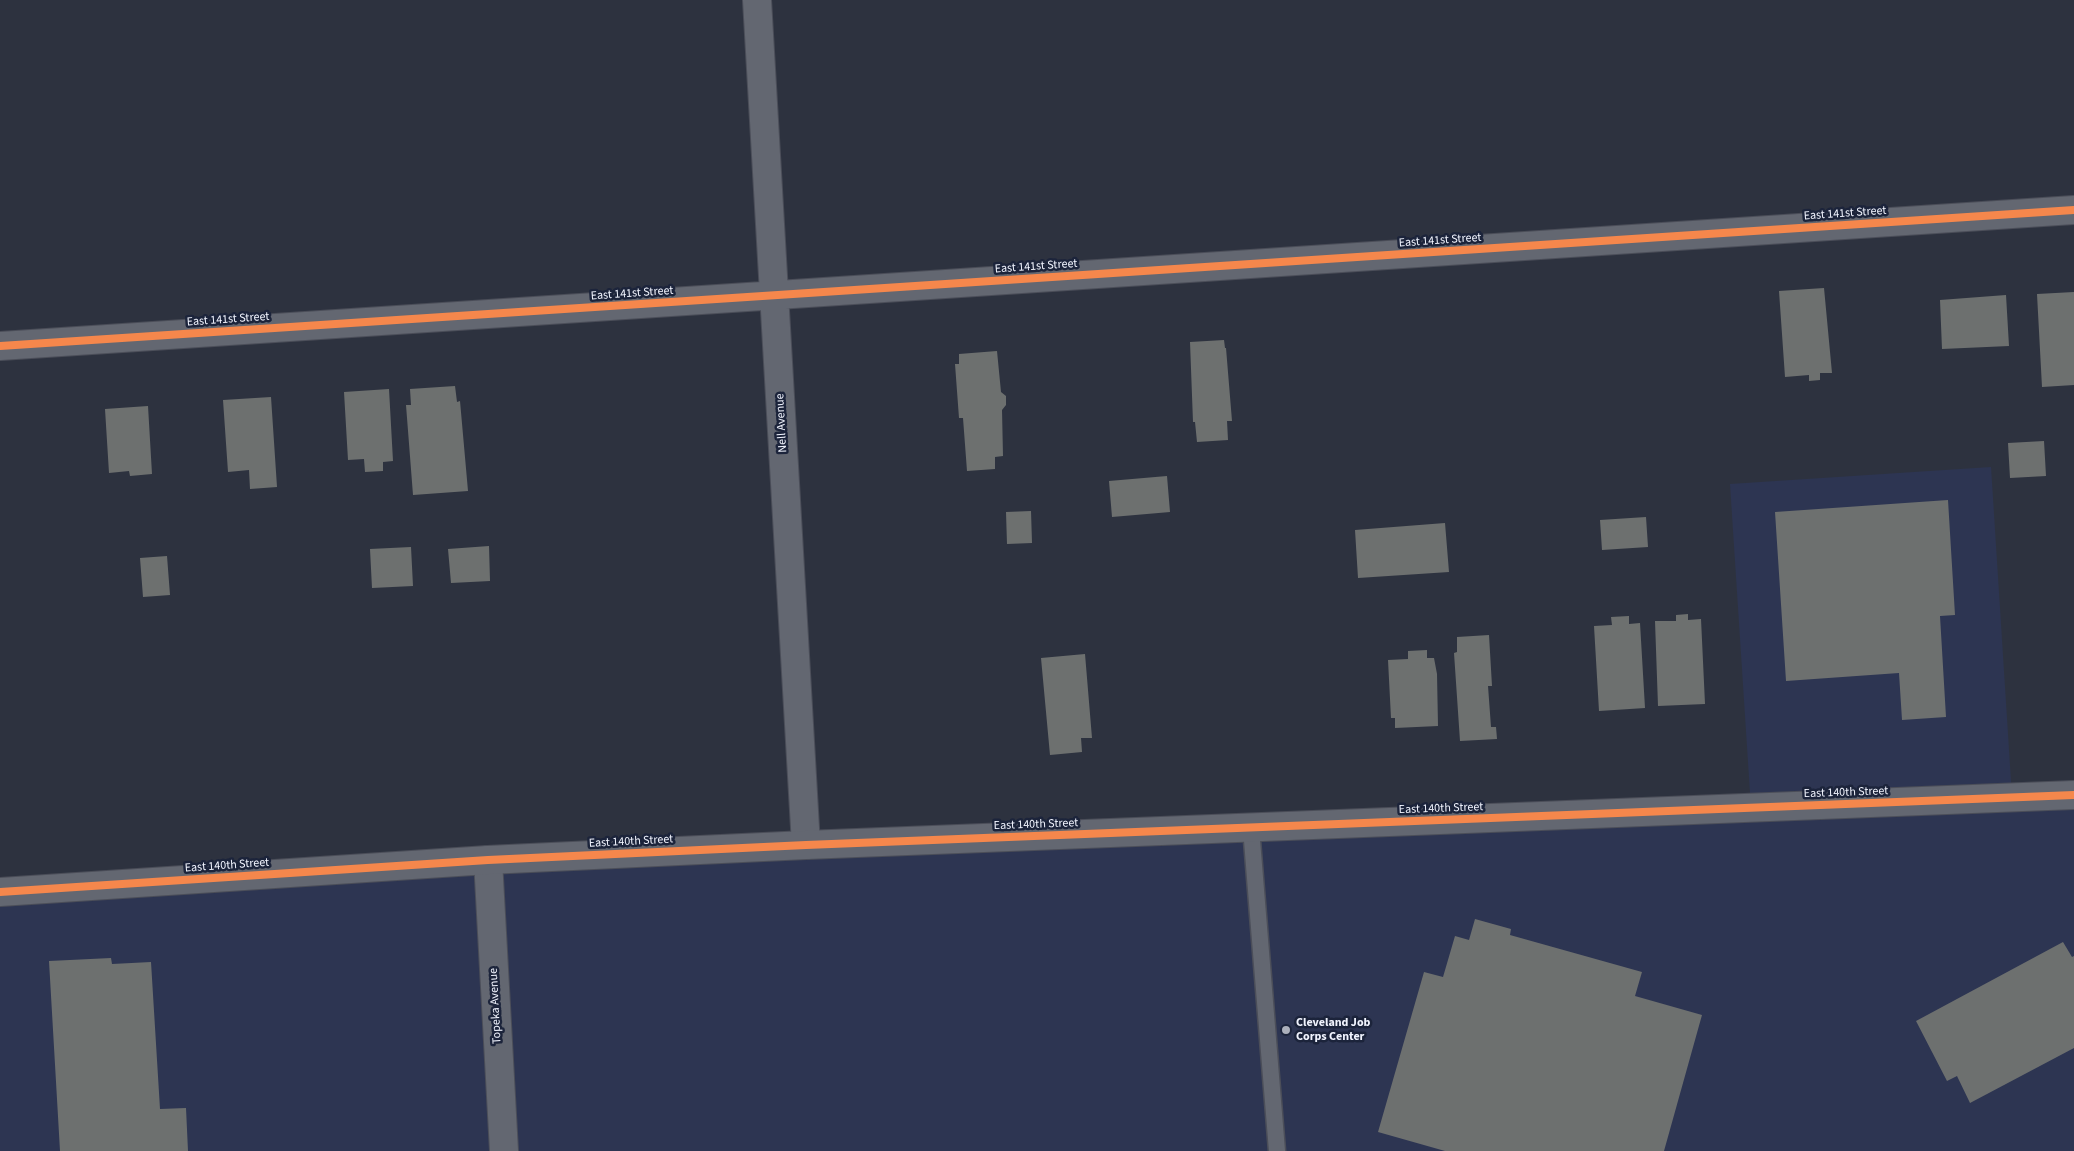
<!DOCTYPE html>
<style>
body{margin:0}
canvas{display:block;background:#2d323f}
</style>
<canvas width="2074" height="1151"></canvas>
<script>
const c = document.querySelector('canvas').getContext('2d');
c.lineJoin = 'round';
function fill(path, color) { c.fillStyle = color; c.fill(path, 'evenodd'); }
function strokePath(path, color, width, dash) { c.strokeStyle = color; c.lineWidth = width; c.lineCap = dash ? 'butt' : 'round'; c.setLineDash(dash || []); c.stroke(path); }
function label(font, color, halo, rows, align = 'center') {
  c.font = font + ' "Source Sans 3",sans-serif'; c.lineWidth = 5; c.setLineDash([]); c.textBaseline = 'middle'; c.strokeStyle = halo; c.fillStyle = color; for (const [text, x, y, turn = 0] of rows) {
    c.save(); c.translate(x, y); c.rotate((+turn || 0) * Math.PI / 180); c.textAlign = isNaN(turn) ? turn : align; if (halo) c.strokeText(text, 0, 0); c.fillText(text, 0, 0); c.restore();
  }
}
fill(new Path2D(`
 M1991 467 2012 797 2074 795V1151H0V892L1751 808 1730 484Z`), '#2d3552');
fill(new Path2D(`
 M1824 288 1832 373H1820V380L1809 381V375L1785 377 1779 291Z
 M2074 292V385L2042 387 2037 294Z
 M2006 295 2009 346 1942 349 1940 300Z
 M1224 340 1225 348H1226L1232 421H1227L1228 440 1197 442 1195 422H1193L1190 342Z
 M997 351 1001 392 1006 396V405L1002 410 1003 456 995 457V469L967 471 963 418H959L955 364H959V354Z
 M455 386 457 402 460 401 468 491 413 495 406 405H411L410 389Z
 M389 389 393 461 383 462V471L365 472 364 459 348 460 344 392Z
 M271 397 277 487 250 489 249 470 228 472 223 400Z
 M148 406 152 474 130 476 129 471 109 473 105 409Z
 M2044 441 2046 476 2010 478 2008 443Z
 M1167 476 1170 512 1112 517 1109 481Z
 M1948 500 1955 615 1940 616 1946 717 1902 720 1899 673 1786 681 1775 512Z
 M1031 511 1032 543 1007 544 1006 512Z
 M1646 517 1648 547 1602 550 1600 520Z
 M1445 523 1449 572 1358 578 1355 530Z
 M489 546 490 581 451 583 448 549Z
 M411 547 413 586 372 588 370 549Z
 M167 556 170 595 143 597 140 558Z
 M1688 614V620L1701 619 1705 704 1658 706 1655 621H1676V615Z
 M1629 616V624L1640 623 1645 708 1599 711 1594 626 1612 625 1611 617Z
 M1489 635 1492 686H1488L1491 727H1496L1497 739 1460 741 1454 653 1457 652V637Z
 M1427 650V658H1434L1437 674 1438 726 1395 728V718H1391L1388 660 1408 659V651Z
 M1085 654 1092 738H1081L1082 752 1050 755 1041 658Z
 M1475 919 1511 929 1510 935 1642 972 1635 996 1702 1015 1664 1151H1445L1378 1132 1424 972 1443 977 1455 936 1469 940Z
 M2063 942 2072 957 2074 956V1048L1970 1103 1957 1076 1947 1081 1916 1021Z
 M111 958 112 964 151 962 160 1109 186 1108 188 1151H60L49 961Z`), '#6d706f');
const service = new Path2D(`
 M1251 828 1277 1151`);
const minor = new Path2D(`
 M757 0 806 845
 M0 346 2074 210
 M488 860 504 1151`);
const tertiary = new Path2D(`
 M0 892 488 860 806 845 2074 795`);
strokePath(service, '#4b4e59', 19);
strokePath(minor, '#4b4e59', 30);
strokePath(tertiary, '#4b4e59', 30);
strokePath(service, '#636771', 16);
strokePath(minor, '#636771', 28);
strokePath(tertiary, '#636771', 28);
strokePath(new Path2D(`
 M0 346 2074 210
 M0 892 488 860 806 845 2074 795`), '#f5874c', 8);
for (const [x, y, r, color] of [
 [1286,1030,5,"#acb0bb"]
]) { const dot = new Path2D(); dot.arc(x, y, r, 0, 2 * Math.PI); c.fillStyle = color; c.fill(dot); strokePath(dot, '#1c243b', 2); }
label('12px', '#f1f4fe', '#1c243b', [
 ["East 141st Street",1845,214,-4],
 ["East 141st Street",1440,241,-4],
 ["East 141st Street",1036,267,-4],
 ["East 141st Street",632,294,-4],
 ["East 141st Street",228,320,-4],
 ["Nell Avenue",782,423,-93],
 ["East 140th Street",1846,793,-2],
 ["East 140th Street",1441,809,-2],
 ["East 140th Street",1036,825,-2],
 ["East 140th Street",631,842,-3],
 ["East 140th Street",227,866,-4],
 ["Topeka Avenue",496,1006,-93]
]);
label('bold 12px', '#f1f4fe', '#1c243b', [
 ["Cleveland Job",1296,1023],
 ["Corps Center",1296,1037]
], 'left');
</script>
